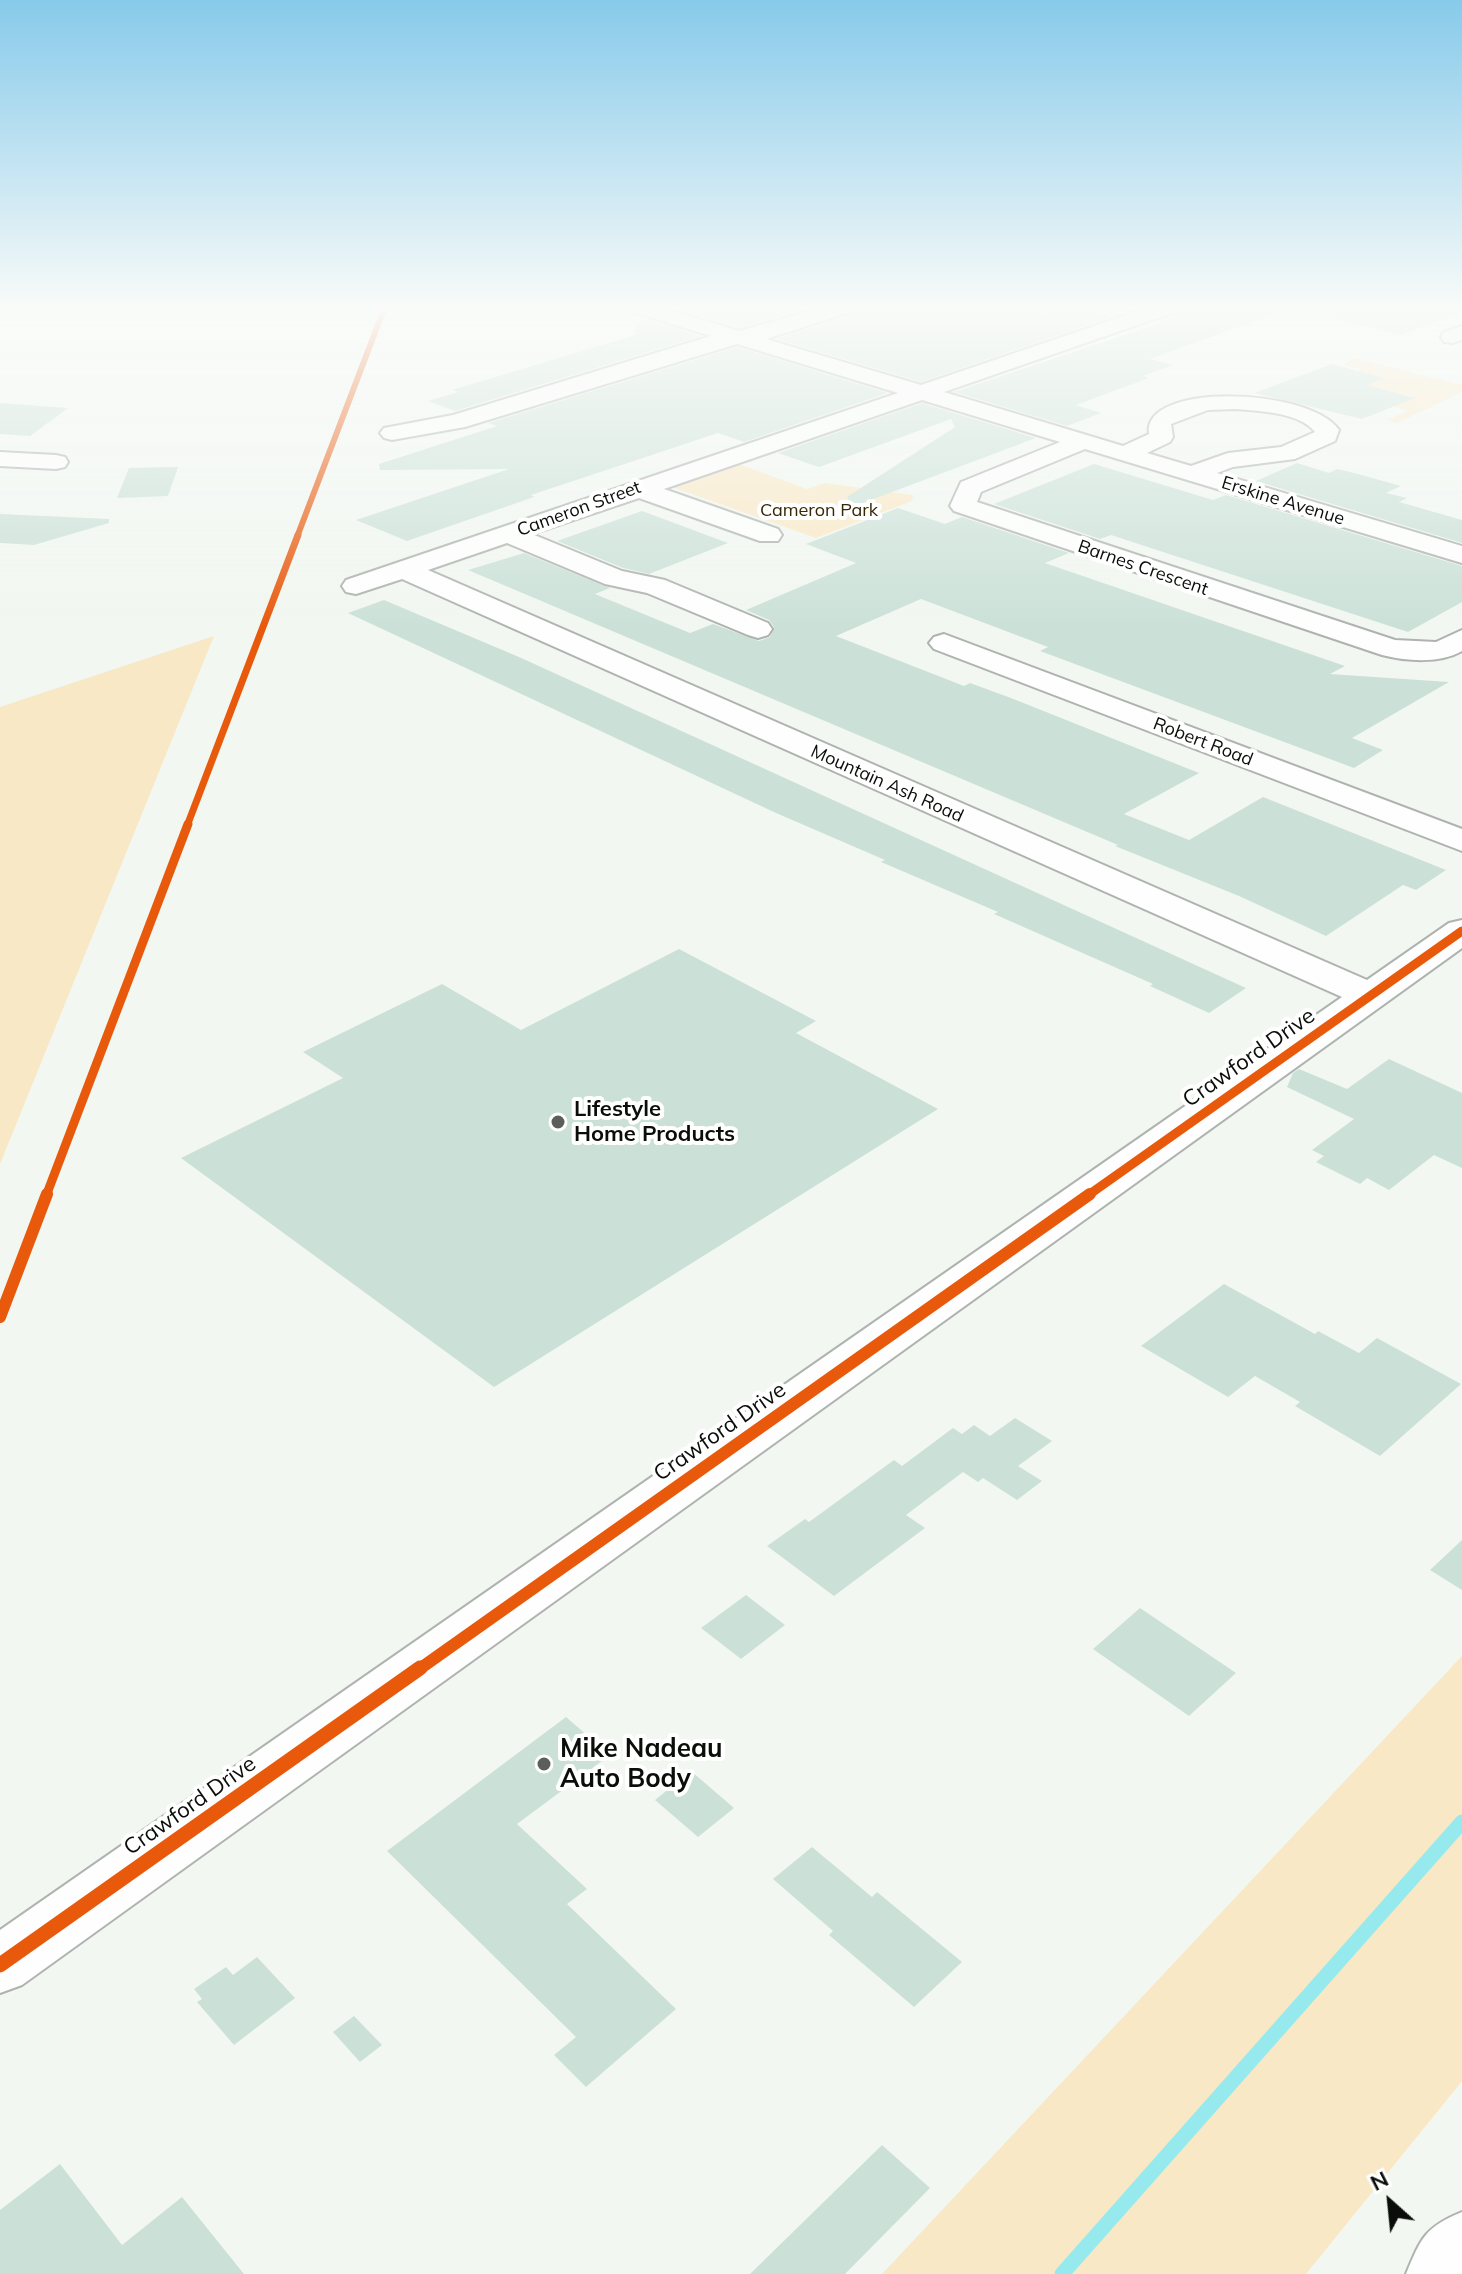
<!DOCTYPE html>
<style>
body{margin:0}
#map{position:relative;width:1462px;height:2274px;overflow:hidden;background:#f2f7f1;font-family:Mulish,sans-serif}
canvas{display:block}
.north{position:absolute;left:1350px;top:2162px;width:80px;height:80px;-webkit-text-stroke:6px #fff;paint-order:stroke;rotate:333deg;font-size:22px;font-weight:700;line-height:32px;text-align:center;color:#0a0d09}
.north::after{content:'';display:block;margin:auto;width:28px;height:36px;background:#0a0d09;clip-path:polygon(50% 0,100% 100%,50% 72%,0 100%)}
</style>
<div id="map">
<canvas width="1462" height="2274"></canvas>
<div class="north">N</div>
</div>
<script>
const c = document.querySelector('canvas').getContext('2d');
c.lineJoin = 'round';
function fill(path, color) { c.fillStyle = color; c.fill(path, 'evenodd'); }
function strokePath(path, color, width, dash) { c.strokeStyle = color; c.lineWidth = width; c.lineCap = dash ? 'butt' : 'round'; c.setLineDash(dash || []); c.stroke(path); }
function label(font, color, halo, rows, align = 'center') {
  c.font = font + ' Mulish,sans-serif'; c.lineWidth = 8; c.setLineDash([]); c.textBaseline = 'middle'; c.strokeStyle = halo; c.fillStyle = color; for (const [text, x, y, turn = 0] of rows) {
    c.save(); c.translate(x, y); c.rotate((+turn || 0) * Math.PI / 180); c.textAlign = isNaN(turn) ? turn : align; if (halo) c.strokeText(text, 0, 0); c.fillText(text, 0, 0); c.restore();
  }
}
fill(new Path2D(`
 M1354 358 1462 385V392L1397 423 1386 420 1408 411 1393 406 1413 397 1367 385 1358 371 1360 369 1343 365Z
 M736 463 807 489 825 483 913 495 912 501 816 538 669 486Z
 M214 636 0 1164V707Z
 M1462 1656V2081L1306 2274H882Z`), '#f9e8c5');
strokePath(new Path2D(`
 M1062 2274 1462 1822`), '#96eaee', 15);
fill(new Path2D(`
 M685 309H806L739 328 681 310Z
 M854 309H1024L1043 314 1057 309H1081L1112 317 921 382 776 339 849 316Z
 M1178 309H1278L1279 312 1150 359 1173 365 1143 376 1149 378 1076 405 1101 413 1067 426 954 392 1151 326 1173 316Z
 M1337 309H1462V311L1401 335 1335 319Z
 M649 320 701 336 455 411 428 401 458 392 452 390 635 335 637 324Z
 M737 347 888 393 744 442 718 433 531 495 534 497 407 541 356 520 509 469 380 470 379 464 497 426 488 423Z
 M1332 364 1384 378 1367 385 1415 398 1362 419 1254 393Z
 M0 403 68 408 30 436 0 434Z
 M922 403 1036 438 852 507 847 497 955 427 951 419 819 467 778 453Z
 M1297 463 1329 473 1337 469 1358 474 1401 486 1386 493 1407 498 1399 502 1462 520V543L1256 481Z
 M1094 464 1213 500 1226 495 1462 566V602L1408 632 1111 535 1100 539 994 504Z
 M178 467 168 496 117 498 129 468Z
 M898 508 945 524 962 517 1069 553 1045 563 1345 666 1330 674 1449 682 1352 738 1383 750 1354 768 1040 651 1048 647 921 599 836 636 964 686 970 683 1011 698 1199 773 1124 814 1189 840 1263 797 1446 870 1416 890 1403 885 1326 936 1239 896 1115 846 1118 845 468 570 524 553 610 588 595 594 690 633 713 624 759 641 770 637 774 627 769 620 746 610 856 563 806 544Z
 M642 511 728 543 649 574 623 568 557 541Z
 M0 514 109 519V523L34 545 0 543Z
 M384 600 519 657 1246 988 1209 1013 1150 986 1153 984 994 914 998 912 881 862 885 860 776 813 348 613Z
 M679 949 816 1021 796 1033 938 1109 494 1387 181 1158 343 1078 303 1052 442 984 521 1030Z
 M1389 1059 1462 1093V1168L1434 1155 1389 1190 1367 1178 1360 1184 1316 1162 1324 1156 1312 1150 1354 1119 1287 1087 1293 1073 1299 1069 1347 1089Z
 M1224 1284 1315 1334 1318 1331 1359 1353 1377 1338 1461 1384 1380 1456 1295 1406 1300 1402 1255 1376 1228 1397 1141 1346Z
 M1015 1418 1052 1441 1018 1466 1042 1481 1017 1500 983 1478 978 1482 963 1472 906 1515 925 1528 834 1596 767 1546 805 1519 809 1522 894 1460 902 1466 953 1428 962 1434 974 1425 990 1436Z
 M1462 1540V1590L1430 1570Z
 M746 1595 785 1625 741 1659 701 1628Z
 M1140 1608 1236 1673 1189 1716 1093 1649Z
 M566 1717 610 1755 517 1824 587 1889 567 1904 676 2009 586 2087 554 2055 576 2037 387 1851Z
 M691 1771 734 1808 698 1837 655 1800Z
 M812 1847 872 1897 877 1892 962 1962 914 2007 829 1935 833 1931 773 1879Z
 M257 1957 295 1998 234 2045 197 2002 202 1999 194 1989 226 1967 233 1975Z
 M354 2016 382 2045 360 2062 333 2032Z
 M882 2145 930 2188 845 2274H750Z
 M60 2164 122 2245 182 2197 244 2274H0V2210Z`), '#cbe1d8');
const minor = new Path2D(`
 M633 309H666L739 331 818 309H851L848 313 766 339 921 385 1144 309H1175L1172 313 944 392 1123 446 1149 434C1141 382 1309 387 1339 430L1335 441 1295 459 1233 467 1217 473 1462 546V563L1085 449 981 492 977 502 1395 640 1436 642 1462 630V651C1440 664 1406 661 1382 655L954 511 950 506 961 482 1060 442 922 400 664 489 778 529 782 535 778 541H760L639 498 532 534 622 571 665 580 768 623 772 629 768 635 758 638 748 635 647 593 605 584 507 543 428 570 1367 980 1449 923 1462 920V948L22 1985 0 1993V1930L1342 997 402 579 356 594 346 592 342 586 346 580 898 393 737 344 465 427 392 440 384 438 380 433 384 428 453 415 711 336 636 313ZM1235 409C1259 411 1299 412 1315 432L1281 447 1228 453 1191 466 1147 453 1170 442 1173 437 1171 424 1208 410Z
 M1462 326V340L1452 343 1444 342 1441 337 1444 332Z
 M0 452 56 455 65 457 68 462 65 467 56 469 0 466Z
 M944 634 1462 829V851L934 649 929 643 934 637Z`);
const highway = new Path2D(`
 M1462 2212V2274H1406C1421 2238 1425 2227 1462 2212Z`);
strokePath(minor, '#afb3af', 4);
strokePath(highway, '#afb3af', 4);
fill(minor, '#fdfefd');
fill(highway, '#fdfefd');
strokePath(new Path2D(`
 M297 537 384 309`), '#e8590c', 6);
strokePath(new Path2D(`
 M187 826 298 535`), '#e8590c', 7);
strokePath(new Path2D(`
 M46 1196 188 824
 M1087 1196 1462 931`), '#e8590c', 9);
strokePath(new Path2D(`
 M0 1317 47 1194
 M418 1670 1090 1194`), '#e8590c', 12);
strokePath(new Path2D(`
 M0 1965 420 1668`), '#e8590c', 15);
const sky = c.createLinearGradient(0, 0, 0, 628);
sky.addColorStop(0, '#87caea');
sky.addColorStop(0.49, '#f9fbf9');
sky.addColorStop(1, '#f9fbf900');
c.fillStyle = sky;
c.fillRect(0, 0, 1462, 628);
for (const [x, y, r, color] of [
 [558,1122,8,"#5b5f5a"],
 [544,1764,8,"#5b5f5a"]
]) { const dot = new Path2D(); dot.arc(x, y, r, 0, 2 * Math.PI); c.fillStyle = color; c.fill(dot); strokePath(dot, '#fff', 3); }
label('18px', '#0a0d09', '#fff', [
 ["Erskine Avenue",1283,501,17],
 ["Cameron Street",579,509,-20],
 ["Barnes Crescent",1143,568,19],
 ["Robert Road",1203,742,21],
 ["Mountain Ash Road",887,784,24]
]);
label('18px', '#382704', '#fff', [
 ["Cameron Park",819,511]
]);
label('22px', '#0a0d09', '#fff', [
 ["Crawford Drive",1249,1058,-35],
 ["Crawford Drive",720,1432,-35],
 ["Crawford Drive",190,1806,-35]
]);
label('bold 22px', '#0a0d09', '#fff', [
 ["Lifestyle",574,1109],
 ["Home Products",574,1134]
], 'left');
label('bold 26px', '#0a0d09', '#fff', [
 ["Mike Nadeau",560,1749],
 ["Auto Body",560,1779]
], 'left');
</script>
